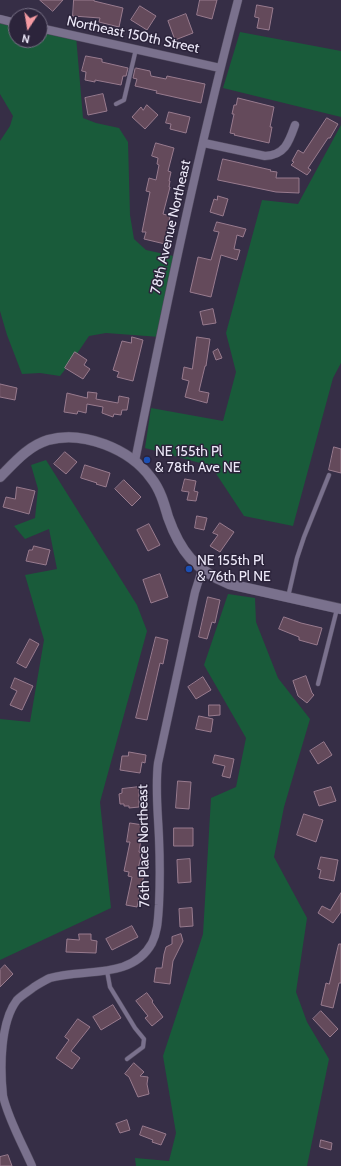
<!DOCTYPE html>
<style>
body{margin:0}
#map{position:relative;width:341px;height:1166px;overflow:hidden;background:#362e46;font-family:Cabin,sans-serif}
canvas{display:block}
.north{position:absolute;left:8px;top:8px;width:40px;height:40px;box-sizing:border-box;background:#2c243b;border:1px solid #797287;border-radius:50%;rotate:192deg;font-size:11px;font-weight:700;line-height:16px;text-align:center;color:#ece8f8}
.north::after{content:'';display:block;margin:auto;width:14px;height:18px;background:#f49aa2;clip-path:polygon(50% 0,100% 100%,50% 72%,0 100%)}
</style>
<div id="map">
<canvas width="341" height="1166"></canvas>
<div class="north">N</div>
</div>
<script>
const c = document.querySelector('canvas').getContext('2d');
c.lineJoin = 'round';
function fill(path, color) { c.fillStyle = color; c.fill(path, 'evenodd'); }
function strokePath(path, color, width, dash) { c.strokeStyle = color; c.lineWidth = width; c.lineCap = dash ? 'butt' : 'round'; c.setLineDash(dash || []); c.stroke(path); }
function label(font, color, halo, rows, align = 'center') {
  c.font = font + ' Cabin,sans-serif'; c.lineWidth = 3; c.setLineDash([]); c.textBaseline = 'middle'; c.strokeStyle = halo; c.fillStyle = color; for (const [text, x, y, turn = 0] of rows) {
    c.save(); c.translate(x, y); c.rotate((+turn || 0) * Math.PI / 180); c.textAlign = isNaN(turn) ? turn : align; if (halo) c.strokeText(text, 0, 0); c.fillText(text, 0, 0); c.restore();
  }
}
fill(new Path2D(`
 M0 19 16 23V40H40V28L76 36 83 118 96 123 119 128 128 142 130 215 134 239 146 250 178 257 160 337 106 333 89 336 74 358 60 376 40 373 22 374 7 335 0 311V141L10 126 13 116 0 94Z
 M240 32 341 51V117L223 88Z
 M341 125V363L333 378 293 526 244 516 211 466 145 448 151 408 223 421 236 372 226 333 262 200 298 204Z
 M46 460 137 605 147 631 100 802 111 908 0 960V719L30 722 44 640 25 575 57 569 49 529 25 539 14 526 35 518 38 489 31 465Z
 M228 594 255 598 256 622 278 678 310 719 284 807 274 857 307 918 296 992 307 1022 329 1059 307 1166H136L135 1158 169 1161 176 1133 163 1056 203 934 211 798 236 787 246 738 204 665Z`), '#195b3a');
const building = new Path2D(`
 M40 0H63L53 11Z
 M74 0H94V1L123 8 119 27 99 22 100 18 73 16Z
 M200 0H217L212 19 197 15Z
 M257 5 273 8 269 30 257 28 259 18 255 17Z
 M140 6 156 16 147 30 131 20Z
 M186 14 193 33 175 40 168 21Z
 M86 56 102 59V62L128 68 126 76H123L121 85 95 80V82L85 80 86 72 82 71Z
 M136 68 150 71 151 76 166 79 167 76 205 84 201 103 156 93 157 91 135 86 137 79 133 78 135 69Z
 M103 94 107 111 88 115 85 98Z
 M238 98 274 107 270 127H272L269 143 234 135 235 134 230 133 234 114H232L234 105H236Z
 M147 105 158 115 145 129 132 117 141 107 143 110Z
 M169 112 190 117 186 133 170 129 171 124 166 123Z
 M327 118 338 124 330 138H328L308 168 311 170 307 175 291 165 294 162 292 161 298 150 303 153Z
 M156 143 174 148 168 171 171 172 169 181H170L169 187H170L163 214 170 216 165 244 144 239 146 232H142L150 192 146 191 149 178 156 180 159 165 157 164 158 158 152 156Z
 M223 159 271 170 270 171 277 172 276 178H299V193L276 192 218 180Z
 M218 196 228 199 223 216 210 212 214 199 217 200Z
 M217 222 246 229 243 237 237 235 234 249 240 250 237 260 221 255 211 297 190 292 198 257 211 260 219 232 214 231Z
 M213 309 216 323 203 325 200 312Z
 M132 337 143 340 133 381 117 377 119 372 113 370 122 341 131 343Z
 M197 337 210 339 206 366H205L199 391 209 393 207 403 185 397 189 381 182 379 184 367 192 369Z
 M218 349 222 358 216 360 213 352Z
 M75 352 87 360 84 365 90 369 83 379 65 368Z
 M0 384 17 388 15 400 0 397Z
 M88 392 97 393 96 399 118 403 119 396 129 398 127 410H122L121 415 114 414 113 417 102 413 103 407 87 404 86 413 78 411 77 414 64 412 67 393 87 398Z
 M334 447 341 449V473L329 470Z
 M65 452 77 462 66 474 54 464Z
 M85 465 110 473 106 487 96 484 97 483 81 478Z
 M185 479 196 481 194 491 198 492 196 501 187 500 189 492 182 491Z
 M124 480 141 497 132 506 115 489Z
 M17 487 35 491 29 514 3 507 6 497 15 499Z
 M197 516 207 518 204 530 195 528Z
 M220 523 234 532 220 552 210 546 218 535 213 533Z
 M149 524 160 545 148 551 137 530Z
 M34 546 50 550 46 565 26 561 29 550H32Z
 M160 574 168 597 151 603 143 580Z
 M208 597 220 600 215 623 212 622 207 639 199 637Z
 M284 617 301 623 322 628 317 645 299 640V637L279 629Z
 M156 637 168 640 163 664 160 663 147 720 136 718Z
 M30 639 39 644 26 668 17 663Z
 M306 676 312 693 314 695 307 703 298 696 293 681Z
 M203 677 211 690 196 699 188 687Z
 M15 678 33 686 22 710 10 705 17 691 11 688Z
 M209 705H220V715L209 716Z
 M199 716 213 719 211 732 196 729Z
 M324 742 332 755 318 764 310 751Z
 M129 752 146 755 145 763 142 762 140 773 120 770 122 756H128Z
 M215 755 234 759 230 778 222 776 225 766 213 763Z
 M178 781 191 782 189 809 176 808Z
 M139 787V807L129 808V806H124V804H120L119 794 122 793V789Z
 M331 787 336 801 319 806 314 792Z
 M304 814 323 820 316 842 297 835Z
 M130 823 143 825 139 852 142 853 138 869 145 870 137 907 126 905 132 877 128 876 129 872 124 871 130 842H127Z
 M174 828H193V846H174Z
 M321 857 338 860 334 881 319 878 321 870 318 869Z
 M190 859 191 882 178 883 177 860Z
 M341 893V912L333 923 318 913 322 906 330 910Z
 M192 908 193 926 180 927 179 909Z
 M132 926 138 937 112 950 106 939Z
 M79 934H91V940L97 941 96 953 66 952 67 939 79 940Z
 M181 934 183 941 173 961 170 984 154 982 156 968H162L164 954 166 947 172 944V937Z
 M339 944H341V983H339L333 1008 321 1005 326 983 329 984Z
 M5 965 13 974 0 987V970Z
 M147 993 153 1001 152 1002 163 1017 152 1026 145 1018 148 1016 136 1001Z
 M113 1005 121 1018 101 1030 93 1017Z
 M321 1011 338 1029 330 1037 313 1019Z
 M78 1019 90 1027 71 1051 80 1058 72 1069 56 1058 69 1040 65 1037Z
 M134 1063 144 1072 140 1076 148 1077 147 1084 149 1094 138 1097 129 1077 125 1074Z
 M127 1120 130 1130 120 1133 116 1124Z
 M143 1126 166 1134 161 1145 152 1142 153 1140 140 1135Z
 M321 1140 332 1143 331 1150 320 1147Z
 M8 1155 12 1166H0V1157Z`);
fill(building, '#644a5b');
strokePath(building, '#987b8e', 1);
const service = new Path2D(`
 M116 104 124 100 136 49
 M288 597 297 558 304 537 329 475
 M318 684 337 609
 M107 971 110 987 135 1028 144 1039 143 1047 127 1059`);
const minor = new Path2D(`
 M0 19 16 23
 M40 28 220 68
 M204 143 265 156C285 155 289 142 295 125
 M135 461C166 307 198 152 238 0
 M32 1166C22 1143 9 1121 3 1096 0 1068 0 1022 17 1000 22 995 29 991 34 987 39 984 45 980 50 978 83 968 132 980 152 943 158 931 158 918 159 905 160 883 160 861 159 838 158 813 155 788 158 763L195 592 202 570`);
const tertiary = new Path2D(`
 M0 477C14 463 28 446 48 440 83 430 130 449 151 478 160 489 164 503 168 517 180 551 195 570 229 584L341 609`);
strokePath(service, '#534c61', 5);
strokePath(minor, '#534c61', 9);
strokePath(tertiary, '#534c61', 11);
strokePath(service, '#7a718d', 4);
strokePath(minor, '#7a718d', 8);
strokePath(tertiary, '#7a718d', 10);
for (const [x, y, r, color] of [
 [147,460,4,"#1a4fb4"],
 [189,569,4,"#1a4fb4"]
]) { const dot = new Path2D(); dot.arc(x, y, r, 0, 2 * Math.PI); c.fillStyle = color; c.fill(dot); strokePath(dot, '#2c243b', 1.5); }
label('14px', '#ece8f8', '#2c243b', [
 ["Northeast 150th Street",133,35,12],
 ["78th Avenue Northeast",171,227,-77],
 ["76th Place Northeast",144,846,-91]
]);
label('14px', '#ece8f8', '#2c243b', [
 ["NE 155th Pl",155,452],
 ["& 78th Ave NE",155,468],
 ["NE 155th Pl",197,561],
 ["& 76th Pl NE",197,577]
], 'left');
</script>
